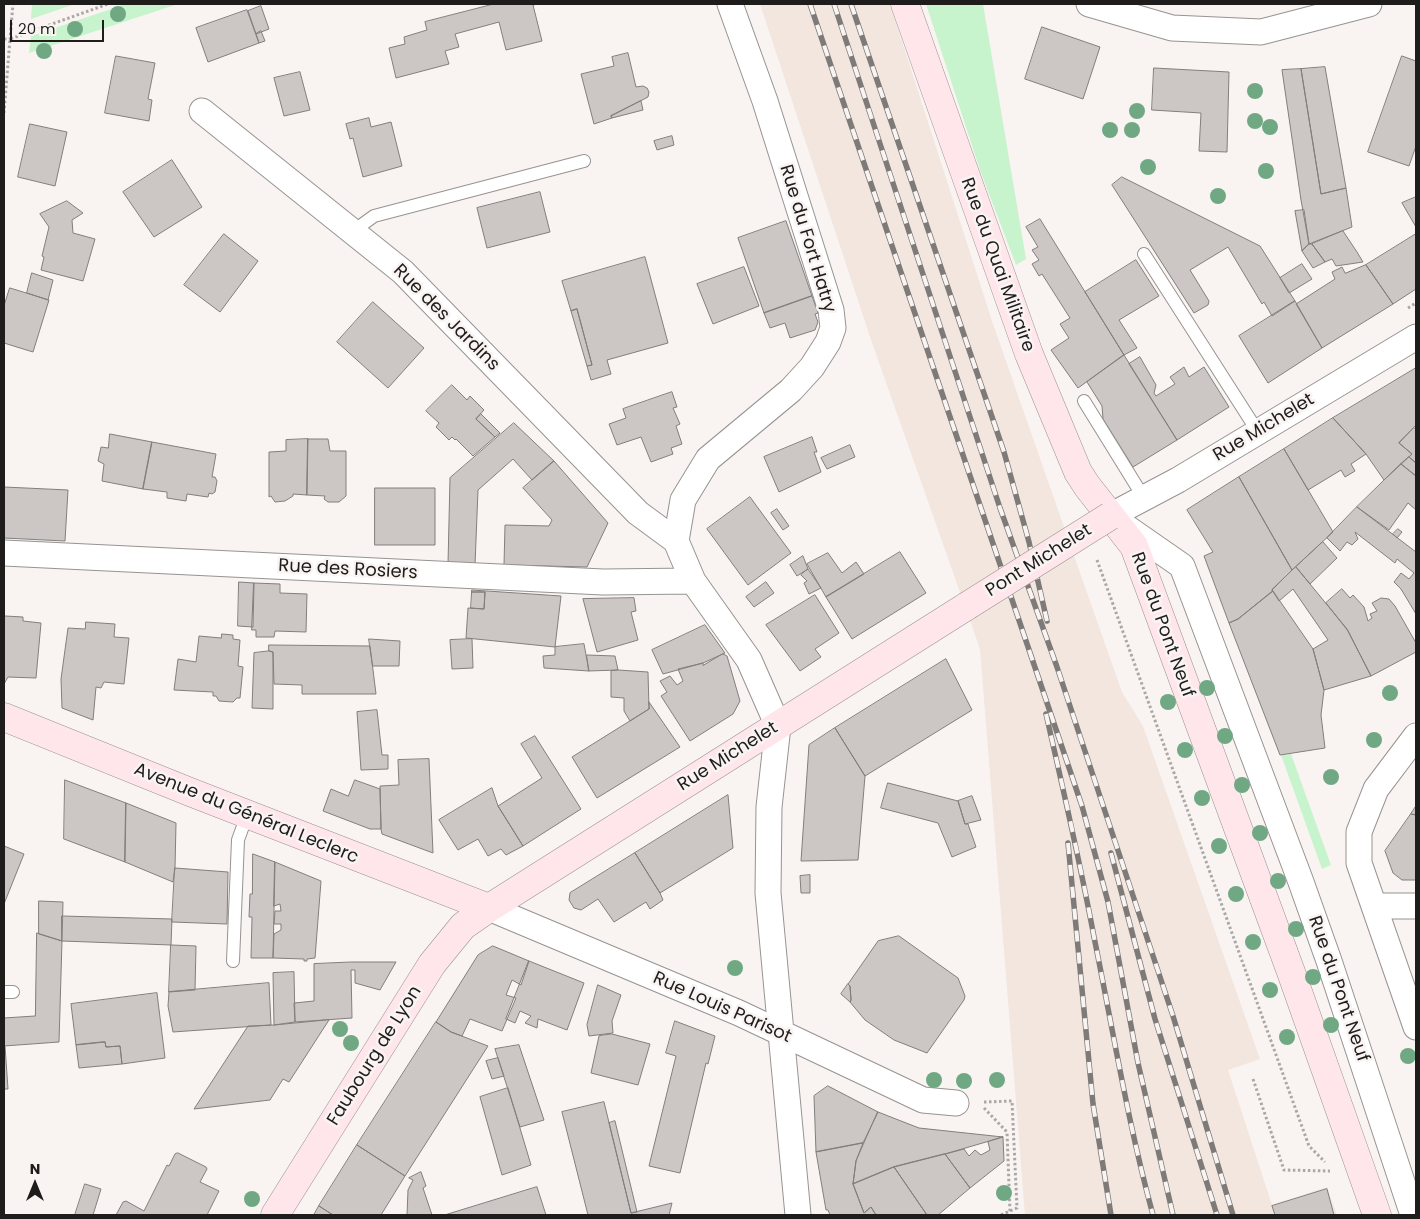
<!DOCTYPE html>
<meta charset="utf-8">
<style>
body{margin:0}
#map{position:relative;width:1420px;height:1219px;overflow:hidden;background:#f9f4f2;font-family:Poppins,sans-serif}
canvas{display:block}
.frame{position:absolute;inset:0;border:5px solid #1e1d1c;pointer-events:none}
.north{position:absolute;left:10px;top:1159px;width:50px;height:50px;-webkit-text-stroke:4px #f9f4f2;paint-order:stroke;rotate:0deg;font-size:14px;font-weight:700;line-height:20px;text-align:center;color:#1e1d1c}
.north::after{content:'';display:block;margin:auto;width:18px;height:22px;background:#1e1d1c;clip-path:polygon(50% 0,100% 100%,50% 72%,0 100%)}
.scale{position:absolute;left:10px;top:20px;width:94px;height:22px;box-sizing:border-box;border:2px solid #1e1d1c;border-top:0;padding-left:6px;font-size:15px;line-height:18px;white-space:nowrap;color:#1e1d1c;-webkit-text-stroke:4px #f9f4f2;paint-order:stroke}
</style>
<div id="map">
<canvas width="1420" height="1219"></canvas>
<div class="frame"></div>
<div class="north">N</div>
<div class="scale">20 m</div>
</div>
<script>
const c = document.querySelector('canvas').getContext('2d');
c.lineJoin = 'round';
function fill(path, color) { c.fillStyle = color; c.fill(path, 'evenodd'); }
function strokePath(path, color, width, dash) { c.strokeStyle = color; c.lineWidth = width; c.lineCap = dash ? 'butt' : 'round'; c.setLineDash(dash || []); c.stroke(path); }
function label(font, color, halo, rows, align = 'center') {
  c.font = font + ' Poppins,sans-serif'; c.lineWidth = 5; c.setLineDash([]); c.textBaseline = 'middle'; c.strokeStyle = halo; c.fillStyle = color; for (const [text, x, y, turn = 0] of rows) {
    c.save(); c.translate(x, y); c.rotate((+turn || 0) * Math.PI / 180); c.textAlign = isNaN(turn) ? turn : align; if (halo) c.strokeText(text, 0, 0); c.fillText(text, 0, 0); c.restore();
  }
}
fill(new Path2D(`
 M760 4H890L992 321 1085 587 1122 692 1143 726 1260 1059 1228 1070 1272 1205 1327 1187 1337 1215H1025L980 649 871 340Z`), '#f2e6df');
fill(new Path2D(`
 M32 4H75L31 19Z
 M126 4H178L29 53 31 36Z
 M926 4H983L1026 259 1016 265 980 170Z
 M1291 754 1331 865 1322 869 1281 755Z`), '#c7f3cd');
const building = new Path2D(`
 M494 4H538L533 5 542 41 506 50 499 22 455 34 459 47 445 51 449 64 396 78 389 48 405 44 404 37 427 30 425 22Z
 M261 6 269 29 256 34 248 11Z
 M247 10 259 43 208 62 196 28Z
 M1042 27 1100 47 1083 99 1025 79Z
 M261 31 265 41 259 43 256 34Z
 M628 53 636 87 643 86 647 88 649 92 648 97 611 116 612 118 594 124 581 74 614 66 612 57Z
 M116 56 155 63 148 99 152 100 149 121 105 113Z
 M1402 56 1416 61V146L1409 166 1368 152Z
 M1325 67 1346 188 1321 194 1301 69Z
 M1154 68 1229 72 1227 152 1199 151 1201 113 1152 110Z
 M1301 69 1321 194 1346 188 1352 227 1309 244 1301 200 1282 70Z
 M300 72 310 110 284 116 274 78Z
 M641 101 643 110 612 118 611 116Z
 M369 118 371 127 391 122 402 166 363 177 353 138 350 139 346 124Z
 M30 124 67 132 55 186 18 177Z
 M672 136 674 145 657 150 654 141Z
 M172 160 202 207 154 237 123 192Z
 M1122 177 1260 246 1295 301 1272 316 1264 302 1262 304 1228 247 1190 270 1209 301 1208 305 1194 313 1112 185Z
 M540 192 550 232 487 248 477 208Z
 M1416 197V227L1402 203Z
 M67 201 83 213 72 220 73 233 95 239 83 281 41 270 44 257 42 256 49 227 40 214Z
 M1304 210 1309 244 1302 251 1295 211Z
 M1040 219 1124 355 1078 388 1051 350 1069 338 1060 324 1070 318 1042 274 1039 276 1032 264 1039 260 1032 250 1038 247 1026 227Z
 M786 221 812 296 764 313 738 238Z
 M1343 231 1357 252 1363 262 1336 266 1332 259 1325 262 1312 244Z
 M224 234 258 261 220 312 184 285Z
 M1416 234V289L1393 304 1366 265Z
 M1309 244H1312L1325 262 1313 268 1302 251Z
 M645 257 668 343 607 360 611 374 591 380 587 366 592 365 577 309 571 311 562 281Z
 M1136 260 1159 296 1119 320 1137 348 1124 355 1085 292Z
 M1302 264 1312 279 1289 293 1280 278Z
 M1366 265 1393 304 1322 348 1296 304 1335 279 1332 272 1342 267 1345 273Z
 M744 267 759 306 713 324 697 284Z
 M32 273 53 280 48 300 27 293Z
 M10 288 49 300 33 352 4 343V306Z
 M812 296 818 313 815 314 818 322 815 330 790 338 785 323 770 328 764 313Z
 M1295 301 1322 348 1268 383 1239 336Z
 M373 302 424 348 388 388 337 342Z
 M577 309 592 365 587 366 571 311Z
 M1124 355 1177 440 1133 467 1103 419 1102 406 1087 382Z
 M1140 357 1156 385 1154 393 1156 396 1175 384 1170 377 1184 367 1189 377 1204 367 1229 407 1177 440 1129 364Z
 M1416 368V425L1399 443 1412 454 1384 480 1366 454 1333 418Z
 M452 385 467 400 470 396 484 410 476 419 495 437 473 456 456 439 455 440 452 437 449 440 436 427 439 423 426 411Z
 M672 392 677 407 673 408 680 424 676 426 682 444 671 448 673 454 651 462 641 437 617 445 609 424 626 418 623 409Z
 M481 414 500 433 495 437 476 419Z
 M1333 418 1366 454 1351 464 1355 471 1345 477 1341 470 1308 490 1284 449Z
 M514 423 554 461 532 480 513 459 478 490 475 565 448 564 450 478Z
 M1414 428 1416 429V463L1409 457 1412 454 1399 443Z
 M110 434 152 442 143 489 102 481 104 464 98 461 101 447 108 448Z
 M812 437 817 452H814L821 472 779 492 764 457Z
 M308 439 307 495 293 494V496L285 501 275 502 271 496 269 497V452L286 451V440Z
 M308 439H328L330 451H346V496L339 502H328L324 499 325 496 307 495Z
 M152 442 216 454 212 477H215L217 481 215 492 212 494 209 493 208 497 187 494 186 501 167 498V492L143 489Z
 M850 445 855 457 827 469 821 458Z
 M1284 449 1333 532 1292 570 1239 477Z
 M1409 457 1416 463V476L1401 464Z
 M554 461 608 523 587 567 504 565 505 525 549 526 552 520 523 488Z
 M1401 464 1416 476V510L1408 503 1389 530 1357 507Z
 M1239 477 1292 570 1272 590 1273 591 1238 619 1229 623 1204 556 1213 552 1187 510Z
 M4 487 68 490 65 541 4 538Z
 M375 488H435V545H375Z
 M750 497 791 553 748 585 707 529Z
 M1357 507 1416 552V614L1401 589 1394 582 1401 573 1409 579 1414 573 1397 559 1395 563 1355 532 1358 539 1352 545 1347 542 1340 551 1327 538Z
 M777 509 789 526 783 530 771 513Z
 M1398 529 1402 532 1397 538 1393 534Z
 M1323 542 1337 558 1310 584 1296 567Z
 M900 552 926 593 852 639 826 597Z
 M828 553 842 573 856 562 864 574 826 597 807 564Z
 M803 556 808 569 797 576 790 565Z
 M1296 567 1347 629 1371 676 1324 690 1313 649 1328 640 1293 589 1279 601 1272 590Z
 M808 569 821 588 809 594 804 583 807 581 801 575Z
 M239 582 254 583 253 627 238 626Z
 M766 582 774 593 754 607 746 597Z
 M254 583 280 584V593L307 594 306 632 275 631 274 637H256V630H252Z
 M1342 589 1350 598 1353 595 1364 607 1368 621 1372 618 1370 614 1377 611 1372 603 1381 598 1389 599 1395 606 1416 643V652L1371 676 1348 631 1326 603Z
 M472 590 561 596 555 647 466 638 468 608 484 609 485 592H472Z
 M1273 591 1313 649 1324 690 1321 715 1325 748 1280 755 1229 623 1238 619Z
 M472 592H485L484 609 471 608Z
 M815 595 839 633 815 649 821 657 800 671 766 625Z
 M634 598 636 611 631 612 638 640 597 652 583 599Z
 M5 616 23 617V621L41 623 36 678 8 677 4 684V619Z
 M86 622 115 624 114 637 129 638 124 684 104 682 101 688 96 687 93 720 62 708 61 679 68 628 85 629Z
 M705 625 725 653 703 663 663 674 652 650Z
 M222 634 233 635V639L240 640 238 666 243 667 240 698H237L233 702 219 701 216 696H213V692L174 690 178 659 196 662 199 636 221 638Z
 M369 639 400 641 399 666H373Z
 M472 639 473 668 452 669 450 640Z
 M584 644 589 671 544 668 543 656 555 655V647Z
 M269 645 370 646 376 694H302V685L274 684 273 652 269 651Z
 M269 651 273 652V709L252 708 254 653Z
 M723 654 727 656 740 701 733 714 690 741 661 696 667 692 660 681 670 676 677 685 683 681 678 669 703 663V665Z
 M587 655 615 656 618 670 589 671Z
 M946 659 972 710 865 776 835 728Z
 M618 670 648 672 649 709 630 721 624 711V698L611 697V671Z
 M649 702 680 747 597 798 572 757 649 709Z
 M377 710 382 755H388V769L361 770 357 712Z
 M835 728 865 776 858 860 801 861 809 745Z
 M535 736 581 809 523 846 498 806 542 778 521 744Z
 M429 759 433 853 382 834 381 829 380 786 399 785 398 760Z
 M65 780 126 803 125 862 64 839Z
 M355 780 380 789 381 829H370L323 811 331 789 348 796Z
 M888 783 958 801 965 824H968L976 847 952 857 938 823 881 808Z
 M492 788 498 806 523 846 506 855 501 849 488 856 478 839 458 850 439 820Z
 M728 795 733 848 660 893 635 853Z
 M972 796 981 820 965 824 958 801Z
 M126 803 176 823 175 868 173 882 125 862Z
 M1416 806V815L1411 814Z
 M1411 814 1416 815V880H1402L1393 873 1385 851Z
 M4 846 24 854 4 904Z
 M635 853 660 893 663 900 650 909 646 902 614 922 598 899 581 910 574 908 569 900 570 893Z
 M253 854 275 862 273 958H251L252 917H249L250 894H252Z
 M275 862 321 881 315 958 307 959V961H304V959L273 958 274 934 281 930V924H274L275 911H281L280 904 274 906Z
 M175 868 228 872 227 924 172 922Z
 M810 875V893H801L800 876Z
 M39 901 63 902 62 941 39 934Z
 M62 916 172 919 171 945 62 941Z
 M37 933 62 941 59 1042 4 1046V1018L35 1016Z
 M899 936 958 978 965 996 964 1000 927 1053 894 1040 865 1020 850 1002 851 1000 850 986 848 984 878 941Z
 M171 945 196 946 195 990 169 992Z
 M493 946 529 961 521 985 512 980 506 995 516 998 502 1031 470 1019 462 1036 451 1032 436 1022 478 955Z
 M529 961 584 983 567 1030 538 1019 537 1028 525 1023 531 1016 520 1011 515 1023 506 1019Z
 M351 962H396L380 990 355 983V970H351L352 1018 295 1022 294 1003 314 1001V964Z
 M294 972 295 1022 274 1025 273 973Z
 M269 983 271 1025 173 1032 168 1006 169 992Z
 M848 984 850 986 851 1000 850 1002 841 994Z
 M598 985 621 995 612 1021 613 1033 589 1036 587 1025Z
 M157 993 165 1058 122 1064 120 1046 106 1047 105 1042 76 1045 71 1004Z
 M329 1020 289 1082 283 1079 270 1100 194 1109 248 1026 274 1025Z
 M675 1021 715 1036 708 1064 706 1063 680 1173 649 1166 676 1056 666 1053Z
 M436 1022 451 1032 488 1046 405 1176 357 1145Z
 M612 1034 650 1044 638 1085 591 1073 599 1036Z
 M105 1042 106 1047 120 1046 122 1064 79 1068 76 1045Z
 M519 1045 544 1120 520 1127 495 1049Z
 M4 1046H5L8 1089H4Z
 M498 1058 504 1076 492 1079 486 1061Z
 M828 1086 878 1112 863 1143 816 1152 814 1096Z
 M508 1088 531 1165 502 1175 480 1097Z
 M604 1102 631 1213 672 1203 669 1215H588L562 1112Z
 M878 1112 919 1128 1003 1137 945 1154 894 1167 853 1184 856 1161Z
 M615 1121 637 1212 631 1213 609 1123Z
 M1003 1137 1004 1161 970 1188 945 1154 964 1149 969 1156 975 1150 981 1155 990 1150 988 1142Z
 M863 1143 856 1161 853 1184 864 1213 871 1207 876 1215H830L828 1210H826L816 1152Z
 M357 1145 405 1176 381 1215H333L319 1206Z
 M178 1153 206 1167 207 1169 200 1182 219 1191 207 1215H116L123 1202 126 1201 144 1211 167 1165 169 1166 175 1154Z
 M945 1154 970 1188 938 1215H927L894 1167Z
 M894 1167 927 1215H876L871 1207 864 1213 853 1184Z
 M421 1172 426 1186 423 1188 432 1215H407L408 1190 413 1180 409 1178Z
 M85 1184 101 1189 93 1215H75Z
 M537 1187 546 1215H445Z
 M1327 1189 1334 1215H1275L1272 1206Z
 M319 1206 333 1215H314Z`);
fill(building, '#ccc7c5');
strokePath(building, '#827e7c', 1);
const lane = new Path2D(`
 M352 232 374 216 584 161
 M1144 254 1258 432
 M1084 401 1144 498
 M233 961 238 840 247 815
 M4 992H13`);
const street = new Path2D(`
 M730 4 765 101 831 310 833 328 828 342 812 367 791 390 708 459 683 500 676 541 693 581 749 660 778 726 769 807 768 893 798 1215
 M1089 4 1172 28 1261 32 1369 4
 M202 111 403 272 638 513 676 541
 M4 553 603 582 693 581
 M1416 736 1376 789 1359 832V863L1416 1027
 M1375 906H1416
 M489 908 739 1013 923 1100 956 1103
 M1413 1215 1329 961 1301 882 1182 566 1110 516 1178 480 1416 337`);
const secondary = new Path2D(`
 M905 4 1029 354 1078 472 1087 486 1134 546 1291 972 1377 1215
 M4 717 190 792 489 908
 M275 1215 432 964 463 926 489 908 967 606`);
strokePath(lane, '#979391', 14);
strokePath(street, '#979391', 27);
strokePath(secondary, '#979391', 29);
strokePath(new Path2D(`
 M4 39H10L13 4
 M4 113 10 39 108 4
 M1408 308 1416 303
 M1097 560 1309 1146 1325 1162
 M1253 1079 1284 1170 1330 1171
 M984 1102 1012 1101 1017 1208 1001 1215
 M984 1108 1007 1132 1010 1212`), '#aaa7a5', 3, [2.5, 2.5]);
strokePath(lane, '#fff', 12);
strokePath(street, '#fff', 25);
strokePath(secondary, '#ffe6eb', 28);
const rail = new Path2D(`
 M810 4 1082 806 1108 902 1138 1063 1173 1215
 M834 4 1000 508 1057 667 1173 1016 1233 1215
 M851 4 1004 452 1029 542 1047 621
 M1046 714C1063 788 1080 862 1094 937 1113 1030 1128 1124 1153 1215
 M1068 843 1093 1104 1111 1215
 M1111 853 1155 1019 1217 1215`);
strokePath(rail, '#7d7a78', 5.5);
strokePath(rail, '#f9f4f2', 4, [11]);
const secondaryBridge = new Path2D(`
 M967 606 1110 516`);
strokePath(secondaryBridge, '#979391', 29, []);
strokePath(secondaryBridge, '#ffe6eb', 28);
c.fillStyle = '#70a884';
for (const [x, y] of [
 [118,14],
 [75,29],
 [44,51],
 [1255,91],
 [1137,111],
 [1255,121],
 [1270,127],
 [1110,130],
 [1132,130],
 [1148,167],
 [1266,171],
 [1218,196],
 [1207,688],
 [1390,693],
 [1168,702],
 [1225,736],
 [1374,740],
 [1185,750],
 [1331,777],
 [1242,785],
 [1202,798],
 [1260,833],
 [1219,846],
 [1278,881],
 [1236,894],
 [1296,929],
 [1253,942],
 [735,968],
 [1313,977],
 [1270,990],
 [1331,1025],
 [340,1029],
 [1287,1037],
 [351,1043],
 [1408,1056],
 [934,1080],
 [997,1080],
 [964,1081],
 [1004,1193],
 [252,1199]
]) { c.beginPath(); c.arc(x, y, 8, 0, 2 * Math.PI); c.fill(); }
label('18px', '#1e1d1c', '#f9f4f2', [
 ["Rue du Fort Hatry",807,239,73],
 ["Rue du Quai Militaire",997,265,70],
 ["Rue des Jardins",446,318,45],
 ["Rue Michelet",1264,428,-31],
 ["Pont Michelet",1039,561,-32],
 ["Rue des Rosiers",348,570,3],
 ["Rue du Pont Neuf",1162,625,70],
 ["Rue Michelet",728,757,-32],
 ["Avenue du Général Leclerc",246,814,22],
 ["Rue du Pont Neuf",1338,989,71],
 ["Rue Louis Parisot",722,1008,24],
 ["Faubourg de Lyon",375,1056,-58]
]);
</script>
